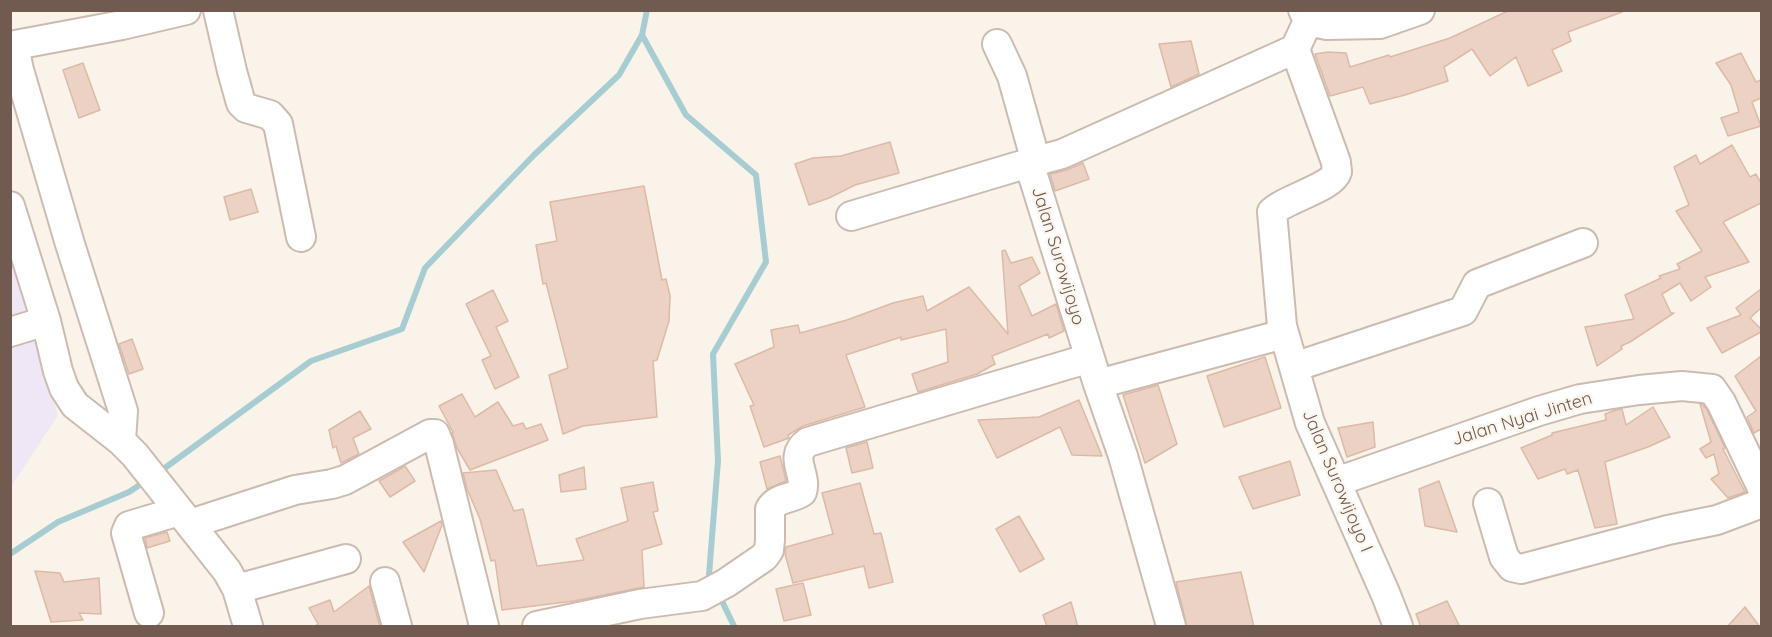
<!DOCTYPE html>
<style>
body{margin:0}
#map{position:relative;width:1772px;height:637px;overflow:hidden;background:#faf3e9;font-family:Quicksand,sans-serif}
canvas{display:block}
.frame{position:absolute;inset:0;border:12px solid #715a50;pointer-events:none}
</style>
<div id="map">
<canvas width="1772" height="637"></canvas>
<div class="frame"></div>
</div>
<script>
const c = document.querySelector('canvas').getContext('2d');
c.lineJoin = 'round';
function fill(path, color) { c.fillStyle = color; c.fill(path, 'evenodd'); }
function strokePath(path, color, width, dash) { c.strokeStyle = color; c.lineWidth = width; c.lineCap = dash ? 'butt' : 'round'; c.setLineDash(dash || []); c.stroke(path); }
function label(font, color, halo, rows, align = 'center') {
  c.font = font + ' Quicksand,sans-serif'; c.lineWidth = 5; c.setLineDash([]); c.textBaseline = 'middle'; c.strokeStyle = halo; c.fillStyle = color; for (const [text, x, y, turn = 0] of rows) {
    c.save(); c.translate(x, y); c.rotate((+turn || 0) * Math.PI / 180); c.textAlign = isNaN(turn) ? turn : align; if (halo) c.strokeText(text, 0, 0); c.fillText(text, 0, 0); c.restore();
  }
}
fill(new Path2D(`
 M10 242 58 415 11 487H10Z`), '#efe6f6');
strokePath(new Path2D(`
 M647 10 642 35 686 115 756 175 766 262 713 354 718 461 709 575 713 583
 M158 473 311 361 402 329 425 268 534 155 619 75 642 35
 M10 554 58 522 129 492 147 480
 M719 595 734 626`), '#a7cdd2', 6);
const building = new Path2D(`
 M1510 10H1621L1622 12 1568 32 1571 41 1552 50 1562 71 1528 86 1516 57 1490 76 1472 49 1444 67 1448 81 1405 95 1370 104 1363 87 1330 96 1315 54 1328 52 1346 53 1350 67 1389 55 1390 57 1450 38Z
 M1191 41 1199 74 1171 87 1159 44Z
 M1741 53 1756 82 1761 80V98L1752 102 1761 126 1728 136 1721 118 1739 112 1731 85 1716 63Z
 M83 63 100 110 79 118 63 70Z
 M890 142 899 173 855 185 829 198 809 205 795 164 813 158 841 156Z
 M1732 145 1750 177 1756 174 1761 183V203L1723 222 1749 262 1705 277 1711 287 1691 301 1680 283 1662 294 1671 313H1674L1630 342 1621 346 1622 349 1597 366 1585 327 1634 319 1625 295 1661 278 1659 276 1680 269 1677 264 1702 251 1676 211 1689 205 1674 167 1696 155 1700 164Z
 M1083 163 1089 179 1055 191 1050 174 1067 170Z
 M644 186 662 280 666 279 670 296 669 321 657 360 653 361 657 417 583 426 563 434 549 375 568 368 546 283 543 284 536 245 557 241 550 202Z
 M251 189 258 212 230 220 224 197Z
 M1005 250 1011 263 1032 257 1040 273 1019 286 1032 316 1056 304 1064 331 1049 338 1048 334 992 356 995 364 977 374 918 392 912 374 948 362 946 329 901 340V337L846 355 865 407 803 426 788 435 789 438 764 447 750 406 754 405 735 364 774 347 771 330 798 325 800 333 847 320 893 303 923 296 927 311 969 287 1008 334 1002 251Z
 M1761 289V308L1750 318 1761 329V332L1722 353 1707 328 1741 315 1736 308Z
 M493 290 508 321 496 327 519 377 495 389 482 360 491 356 466 304Z
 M132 339 143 369 129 374 119 344Z
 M1761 356V429L1754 433 1747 417 1756 411 1735 376Z
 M1265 357 1281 408 1224 427 1207 376Z
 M1158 385 1177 444 1145 463 1123 395Z
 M462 394 475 417 498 402 513 426 523 423 526 429 541 424 548 440 470 470 457 448 452 433 453 432 439 406Z
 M1079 400 1102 456 1072 455 1060 427 997 458 978 420 1039 417Z
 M1700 404 1703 405 1707 410 1725 448 1723 449 1745 492 1728 498 1711 479 1719 474 1714 454 1706 458 1700 449 1711 442Z
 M1653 407 1670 437 1648 447 1605 462 1617 524 1595 528 1578 470 1567 474 1565 469 1538 479 1521 448 1552 435V433L1606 420 1605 414 1616 410 1622 409 1626 425Z
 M360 411 371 429 353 438 359 454 341 463 336 446 333 448 329 430Z
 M1373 422 1375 447 1347 457 1338 428Z
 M867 442 873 468 852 473 846 448Z
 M780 456 786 481 767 489 760 462Z
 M1290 461 1300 495 1253 509 1239 477Z
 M405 466 415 481 390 497 379 481Z
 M584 467 586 489 561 492 559 475Z
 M496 470 514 511 523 509 537 566 584 560 576 539 628 521 621 488 653 482 658 511 653 512 662 544 642 550 644 587 574 601 502 610 495 560 491 561 480 519 467 489 463 473Z
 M1439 481 1457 532 1425 526 1419 489Z
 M860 483 874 534 881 533 893 582 869 588 864 566 793 583 785 554 786 547 833 534 822 493Z
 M1019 516 1044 559 1020 572 996 529Z
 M441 521 442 525 424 572 403 542Z
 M167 532 170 541 147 548 145 538Z
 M35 571 60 573 64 582 99 578 101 614 79 613 83 620 51 622Z
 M1241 572 1254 627H1187L1176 582Z
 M803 583 811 615 784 621 776 589Z
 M369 586 380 627H314L318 624 309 608 330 600 334 612Z
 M1447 601 1460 627H1421L1416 614Z
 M1071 602 1078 627H1047L1043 615Z
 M1745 607 1760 627H1727Z`);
fill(building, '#ecd2c4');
strokePath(building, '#ddb9a6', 1.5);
const minor = new Path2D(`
 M218 10 232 71 241 103 246 108 270 115 278 124 301 237
 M1303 10 1308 21 1327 25 1380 24 1420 10
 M1308 21 1295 49 1336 162C1336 166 1337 169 1337 172 1333 187 1285 199 1272 212L1282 326 1310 423 1386 595 1398 626
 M997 44 1012 76 1036 162
 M10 46 122 25 186 10
 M14 46 19 70 70 244 123 411 121 441
 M10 206 46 321 58 371 64 388 75 405 121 441 135 455 227 571 237 589 248 626
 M851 216 1029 163
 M10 332 46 321
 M1294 367 1463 311 1477 284 1583 243
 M1098 384 1284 334
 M1336 482 1539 411 1580 399 1639 390 1682 386 1712 389 1721 402 1762 488
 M1488 503 1504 557 1512 567 1521 569 1668 530 1717 520 1762 503
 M190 524 295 490 332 484 345 480 430 434H435L439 444 484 626
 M385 582 397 626
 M237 589 346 559
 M149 613 126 533 129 526 179 511
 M537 626 640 604 702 596 726 583 764 557 769 550 770 540V509C777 497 792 499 802 492 808 474 787 457 808 442L1090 358
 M1171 626 1123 456 1098 384 1029 163 1062 154 1295 49`);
strokePath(minor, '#cbbbb0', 32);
strokePath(minor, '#fff', 28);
label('18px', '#715a50', '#fdf7ef', [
 ["Jalan Surowijoyo",1058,256,73],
 ["Jalan Nyai Jinten",1522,419,-17],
 ["Jalan Surowijoyo I",1337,481,67]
]);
</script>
